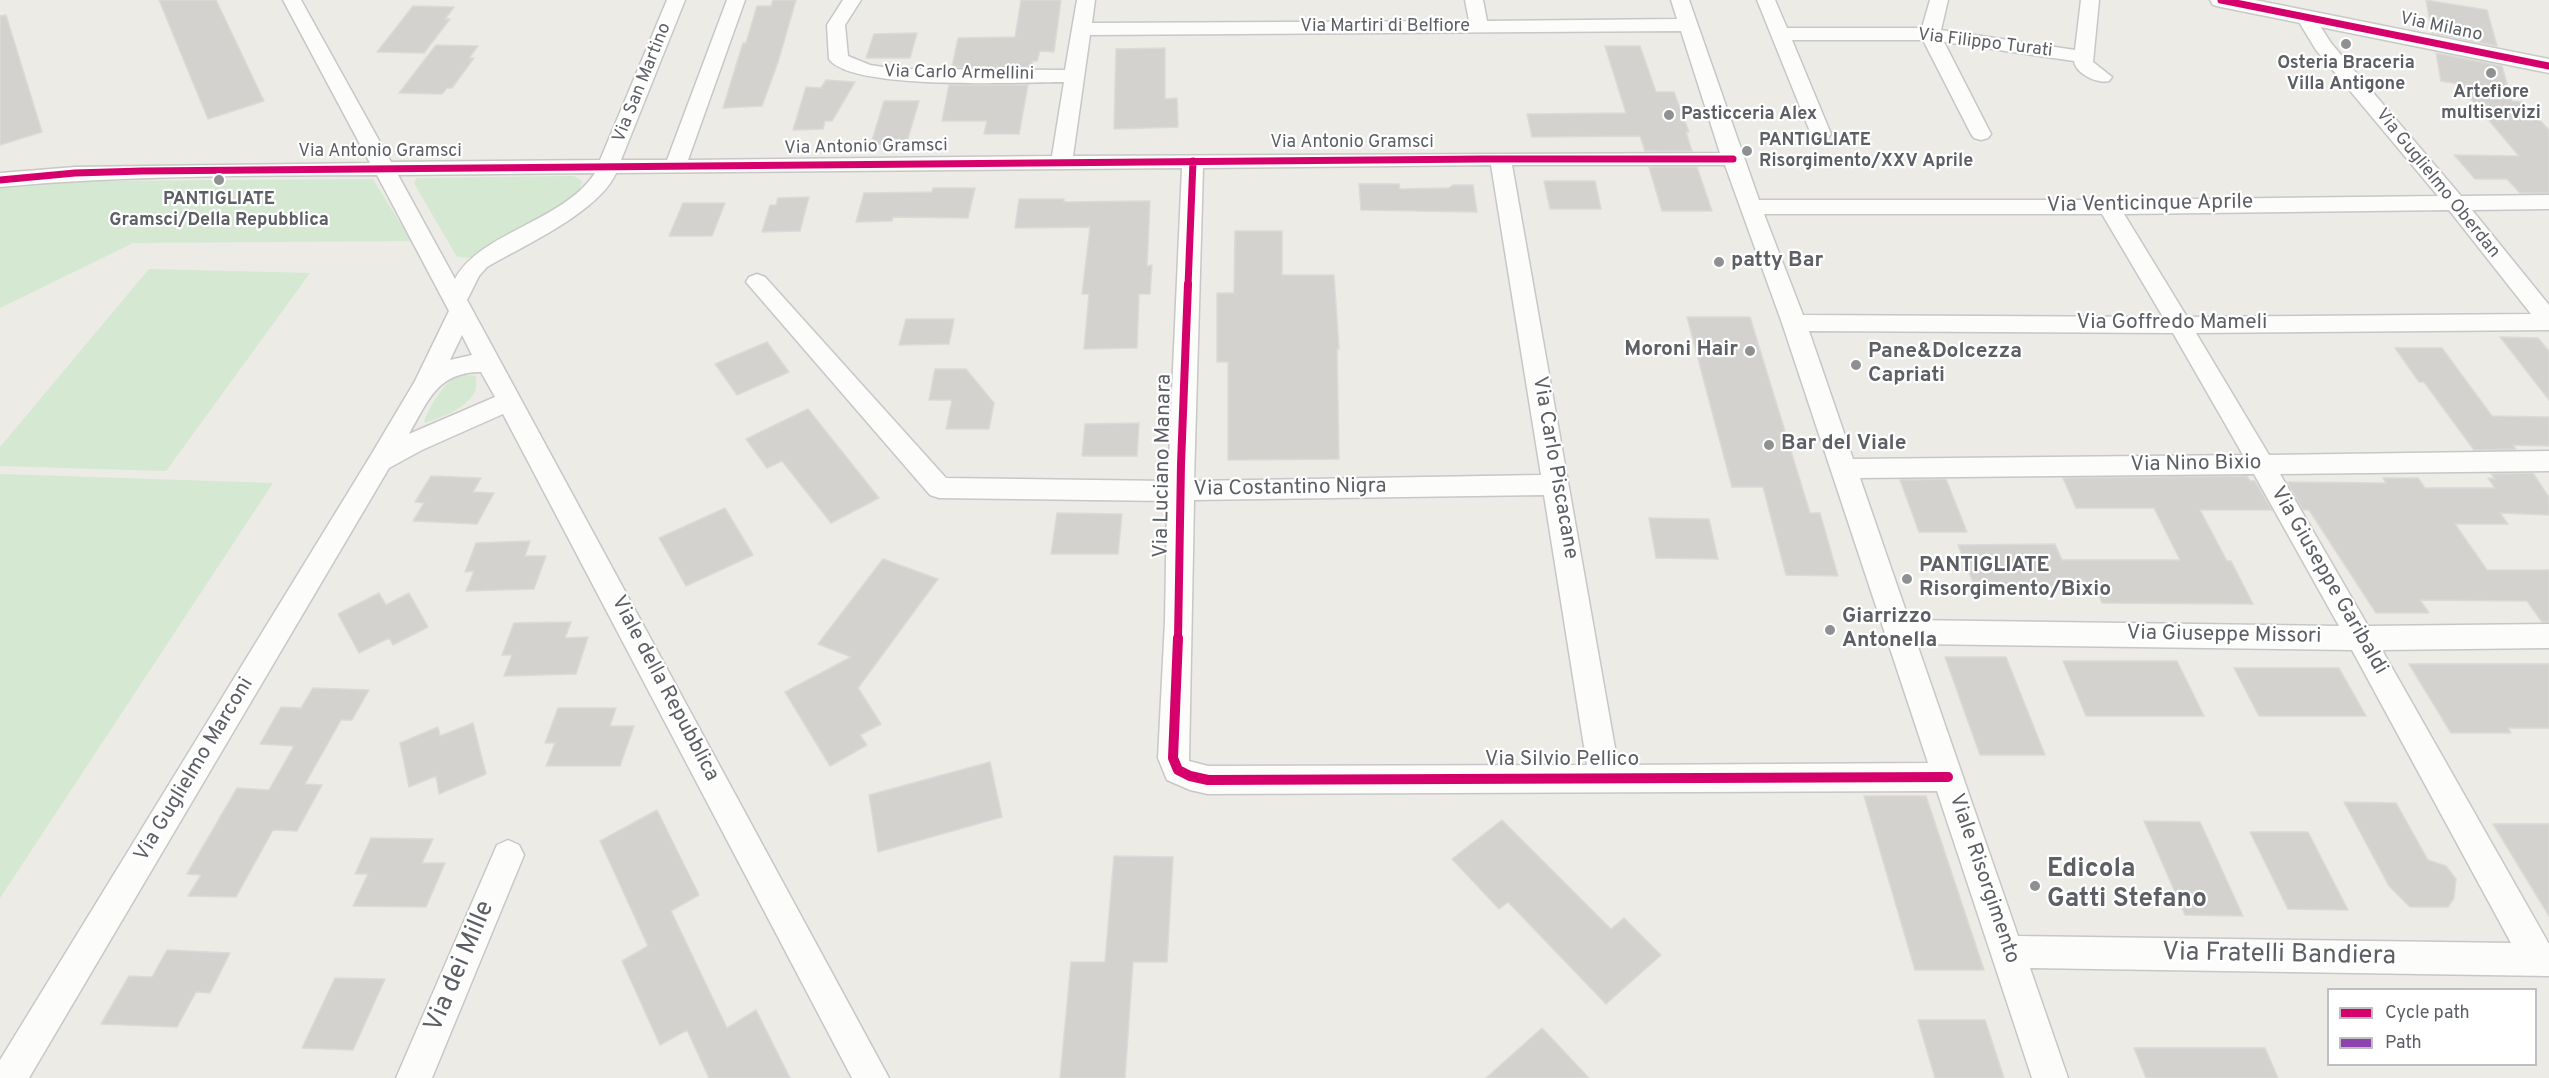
<!DOCTYPE html>
<style>
body{margin:0}
#map{position:relative;width:2549px;height:1078px;overflow:hidden;background:#ecebe6;font-family:Overpass,sans-serif}
canvas{display:block}
.legend{position:absolute;left:2327px;top:988px;width:210px;height:78px;box-sizing:border-box;background:#fff;border:2px solid #bebfc1;margin:0;padding:8px 10px;list-style:none;font-size:18px;color:#5c5f64}
.legend li{display:flex;align-items:center;gap:12px;height:30px}
.legend b{width:30px;border:2px solid #bebfc1}
</style>
<div id="map">
<canvas width="2549" height="1078"></canvas>
<ul class="legend">
<li><b style="height:8px;background:#d6006c"></b>Cycle path</li>
<li><b style="height:8px;background:#8e44ad"></b>Path</li>
</ul>
</div>
<script>
const c = document.querySelector('canvas').getContext('2d');
c.lineJoin = 'round';
function fill(path, color) { c.fillStyle = color; c.fill(path, 'evenodd'); }
function strokePath(path, color, width, dash) { c.strokeStyle = color; c.lineWidth = width; c.lineCap = dash ? 'butt' : 'round'; c.setLineDash(dash || []); c.stroke(path); }
function label(font, color, halo, rows, align = 'center') {
  c.font = font + ' Overpass,sans-serif'; c.lineWidth = 4.5; c.setLineDash([]); c.textBaseline = 'middle'; c.strokeStyle = halo; c.fillStyle = color; for (const [text, x, y, turn = 0] of rows) {
    c.save(); c.translate(x, y); c.rotate((+turn || 0) * Math.PI / 180); c.textAlign = isNaN(turn) ? turn : align; if (halo) c.strokeText(text, 0, 0); c.fillText(text, 0, 0); c.restore();
  }
}
fill(new Path2D(`
 M574 176 582 181 579 195 474 258 457 257 414 183 417 178Z
 M373 179 411 241 133 243 0 308V188L99 181Z
 M149 269 310 273 166 471 0 466V447Z
 M462 374 476 376C476 381 477 387 475 391 468 408 441 417 426 423L424 421C432 403 443 382 462 374Z
 M0 474 273 483 0 898Z`), '#d4e8d2');
const building = new Path2D(`
 M159 0H216L264 101 208 119Z
 M773 0H796L778 62 762 106 723 108 743 43H746L757 6H771Z
 M1021 0H1061L1054 52 1040 51 1037 61H1033L1031 68 952 67 958 38 1015 37Z
 M2426 0 2487 10 2497 46 2432 33Z
 M413 6 454 7 445 19H450L424 53 377 52Z
 M6 15 42 132 0 145V16Z
 M917 33 910 58H866L874 34Z
 M436 45 478 46 469 58H474L452 88H447L442 94 399 93Z
 M1605 46H1640L1656 92H1674L1689 132H1686L1692 151H1645L1640 136 1532 137 1527 114 1626 113Z
 M1165 48V99L1177 98 1178 127 1114 129 1116 49Z
 M2436 53 2502 66 2512 101 2523 102 2549 130V193H2520L2507 179H2475L2454 155 2519 156 2458 84 2441 81Z
 M826 80 855 82 832 121H825L823 129 793 130 806 87 821 88Z
 M949 85H1028L1019 134H984L987 121H942Z
 M884 101H919L906 145 871 144Z
 M1649 167H1697L1712 211H1662Z
 M1544 181H1595L1601 209H1550Z
 M1359 184H1399L1400 189 1449 188 1453 185H1473L1477 212 1361 210Z
 M933 188H975L968 218 893 217 892 221 856 222 864 193 932 192Z
 M809 197 800 231 762 232 770 205H776L778 198Z
 M1019 199H1064V202L1150 201 1147 266 1152 265 1150 294H1139L1137 348 1084 349 1089 294H1082L1090 227 1015 228Z
 M683 203H725L712 236H669Z
 M1235 231H1282V275H1334L1339 349H1337L1339 459 1228 460V362H1217V293H1234Z
 M1687 317H1750L1810 513H1820L1838 576 1786 575 1763 487H1732Z
 M906 319H954L949 344 899 345Z
 M2500 337 2538 338 2549 351V400Z
 M767 342 789 372 737 395 715 364Z
 M2395 348H2442L2492 416 2549 417V446L2513 445 2516 449 2474 450 2424 382H2419Z
 M935 369H966L994 403 989 429H946L952 400H929Z
 M808 409 879 498 831 523 782 461 767 468 746 439Z
 M1139 423 1137 456H1082L1085 424Z
 M2533 473 2549 497V515L2500 513 2508 524H2455L2487 570H2549V622H2542L2527 601 2420 600 2429 613H2376L2309 510H2303L2287 482 2386 483 2383 478H2418L2425 488H2495L2488 478 2495 479 2491 474Z
 M431 476 481 478 473 492 494 493 477 524 413 521 424 503 415 502Z
 M2247 476 2250 481H2255L2272 510H2200L2227 561H2231L2253 604 2102 603 2096 589 1976 590 1958 545 2055 544 2062 560H2180L2154 508H2076L2063 478Z
 M1946 479 1967 532H1919L1900 480Z
 M725 508 753 555 686 586 659 538Z
 M1057 513 1122 514 1118 554H1051Z
 M1649 518 1709 519 1718 559 1656 558Z
 M530 541 525 556H546L534 589 466 591 474 571 465 572 476 543Z
 M883 559 938 579 858 688 881 724 860 735 867 745 830 766 785 692 851 657 818 644Z
 M379 593 386 605 409 593 428 627 393 645 389 638 359 653 338 614Z
 M571 622 565 638 588 637 576 674 504 676 512 655H502L514 623Z
 M1945 657H2006L2045 755H1980Z
 M2063 661H2177L2204 716H2086Z
 M2409 664H2549V728H2508L2511 733H2451Z
 M2234 668H2339L2366 716H2259Z
 M313 688 369 690 352 720H341L305 784 322 785 297 831 273 830 236 897 188 896 201 875 187 874 237 788 269 790 294 746 260 744 281 707 301 708Z
 M558 708H616L610 726H634L620 766H546L555 743H545Z
 M473 723 486 774 439 794 436 776 409 787 400 743 438 727 440 736Z
 M990 762 1002 817 878 852 869 795Z
 M1864 796H1926L1984 970H1915Z
 M2344 802 2396 803 2428 860 2446 866 2456 879 2454 898 2448 907H2410L2389 886Z
 M657 810 699 895 671 911 727 1028 756 1010 790 1078H709L687 1030 660 1045 622 961 648 946 600 841Z
 M1502 820 1611 929 1624 918 1661 955 1606 1004 1508 902 1499 909 1452 859Z
 M2144 821 2200 822 2243 916 2185 915Z
 M2493 824H2549V916Z
 M2250 832H2308L2348 910 2288 909Z
 M371 838 433 839 422 863H445L426 907 353 906 368 874H355Z
 M1114 856 1173 857 1167 962H1133L1125 1078H1060L1071 962H1105Z
 M167 950 230 953 210 993 196 992 177 1027 101 1024 129 976 152 977Z
 M335 978 385 979 353 1050 302 1048Z
 M1918 1020H1985L2004 1078H1935Z
 M1542 1028 1589 1078H1486Z
 M2134 1048H2265L2278 1078H2146Z`);
fill(building, '#d3d2cf');
strokePath(building, '#dbdad6', 1.5);
const street = new Path2D(`
 M283 0H301L391 162 600 160 667 0H685L621 160H667L727 0H745L688 160 1052 156 1064 82C1022 82 851 91 829 59L827 25 843 0H861L845 25 848 56 870 65 896 69 1065 70 1077 0H1095L1092 23 1469 21 1465 0H1483L1487 21 1677 19 1671 0H1689L1759 200H2109L2438 196 2316 50 2296 17 2298 13H2312L2331 43 2461 196 2549 195V209L2472 210 2549 305V330L2196 333 2269 455 2549 451V471L2280 474 2368 626 2549 624V648L2382 650 2549 944V976L2030 968 2068 1078H2032L1937 791 1208 794 1190 790 1167 780 1158 758 1165 621 1167 501 939 498 930 495 746 282 749 277 757 274 765 277 946 478 1168 481 1182 168 616 173C599 212 523 246 487 267L479 276 467 300 889 1078H852L503 414 422 450 389 468 29 1078H0V1060L371 455 415 381 449 311 377 175C251 176 125 175 0 187V173L75 167 370 163ZM1681 31 1720 153 1073 156 1090 35ZM1491 165 1541 475 1194 481 1203 168ZM1512 165H1725L1782 323 1928 763 1618 765ZM595 173C563 222 480 232 455 279L398 175ZM2449 210 2531 314 2187 317 2124 214ZM1764 214H2102L2163 317 1803 315ZM1809 331 2173 333 2243 455 1853 459ZM462 335 472 355 450 360ZM481 372 495 397 409 434C428 401 437 372 481 372ZM2254 474 2339 626 1909 620 1860 478ZM1544 495 1587 765 1208 766 1189 761 1194 500ZM1917 644 2352 650 2511 943 2018 936Z
 M1757 0H1775L1787 28H1922L1930 0H1948L1941 30 2075 50 2081 0H2099L2093 62 2112 77 2109 81C2097 84 2076 74 2074 61L1944 42 1991 134 1988 138 1981 140 1974 138 1971 134 1923 40H1792L1831 134 1828 138 1821 140 1814 138 1811 134Z
 M508 840 519 845 524 855 432 1078H396L497 845Z`);
const secondary = new Path2D(`
 M2210 0H2255L2549 59V73L2221 7 2213 5Z`);
strokePath(street, '#c7c7c7', 3);
strokePath(secondary, '#c8c9c8', 3);
fill(street, '#fcfcfb');
fill(secondary, '#fcfcfb');
strokePath(new Path2D(`
 M2221 0 2549 66
 M0 180 75 173 142 171 1483 159H1733
 M1188 286 1193 161`), '#d6006c', 7);
strokePath(new Path2D(`
 M1178 639 1181 464 1188 284`), '#d6006c', 8);
strokePath(new Path2D(`
 M1178 638 1173 758 1178 770 1190 776 1208 780 1948 777`), '#d6006c', 10);
for (const [x, y, r, color] of [
 [2346,44,6,"#8e9092"],
 [2491,73,6,"#8e9092"],
 [1669,115,6,"#8e9092"],
 [1747,151,6,"#8e9092"],
 [219,180,6,"#8e9092"],
 [1719,262,6,"#8e9092"],
 [1750,351,6,"#8e9092"],
 [1856,365,6,"#8e9092"],
 [1769,445,6,"#8e9092"],
 [1907,579,6,"#8e9092"],
 [1830,630,6,"#8e9092"],
 [2035,886,6,"#8e9092"]
]) { const dot = new Path2D(); dot.arc(x, y, r, 0, 2 * Math.PI); c.fillStyle = color; c.fill(dot); strokePath(dot, '#fff', 2); }
label('18px', '#5c5f64', '#fff', [
 ["Via Martiri di Belfiore",1385,27],
 ["Via Milano",2441,28,12],
 ["Via Filippo Turati",1985,44,7],
 ["Via Carlo Armellini",959,74,1],
 ["Via San Martino",643,83,-68],
 ["Via Antonio Gramsci",1352,143],
 ["Via Antonio Gramsci",866,148,-1],
 ["Via Antonio Gramsci",380,152],
 ["Via Guglielmo Oberdan",2437,184,51]
]);
label('bold 18px', '#5c5f64', '#fff', [
 ["Osteria Braceria",2346,64],
 ["Villa Antigone",2346,85],
 ["Artefiore",2491,93],
 ["multiservizi",2491,114],
 ["Pasticceria Alex",1681,115,"left"],
 ["PANTIGLIATE",1759,141,"left"],
 ["Risorgimento/XXV Aprile",1759,162,"left"],
 ["PANTIGLIATE",219,200],
 ["Gramsci/Della Repubblica",219,221]
]);
label('21px', '#5c5f64', '#fff', [
 ["Via Venticinque Aprile",2150,205,-1],
 ["Via Goffredo Mameli",2172,324],
 ["Via Nino Bixio",2196,465,-1],
 ["Via Luciano Manara",1164,466,-89],
 ["Via Carlo Piscacane",1554,468,80],
 ["Via Costantino Nigra",1290,489,-1],
 ["Via Giuseppe Garibaldi",2328,581,60],
 ["Via Giuseppe Missori",2224,636,1],
 ["Viale della Repubblica",664,689,62],
 ["Via Silvio Pellico",1562,761],
 ["Via Guglielmo Marconi",195,770,-59],
 ["Viale Risorgimento",1983,879,71]
]);
label('bold 21px', '#5c5f64', '#fff', [
 ["patty Bar",1731,262],
 ["Moroni Hair",1738,351,"right"],
 ["Pane&Dolcezza",1868,353],
 ["Capriati",1868,377],
 ["Bar del Viale",1781,445],
 ["PANTIGLIATE",1919,567],
 ["Risorgimento/Bixio",1919,591],
 ["Giarrizzo",1842,618],
 ["Antonella",1842,642]
], 'left');
label('bold 26px', '#5c5f64', '#fff', [
 ["Edicola",2047,871],
 ["Gatti Stefano",2047,901]
], 'left');
label('26px', '#5c5f64', '#fff', [
 ["Via Fratelli Bandiera",2279,956,1],
 ["Via dei Mille",461,967,-67]
]);
</script>
